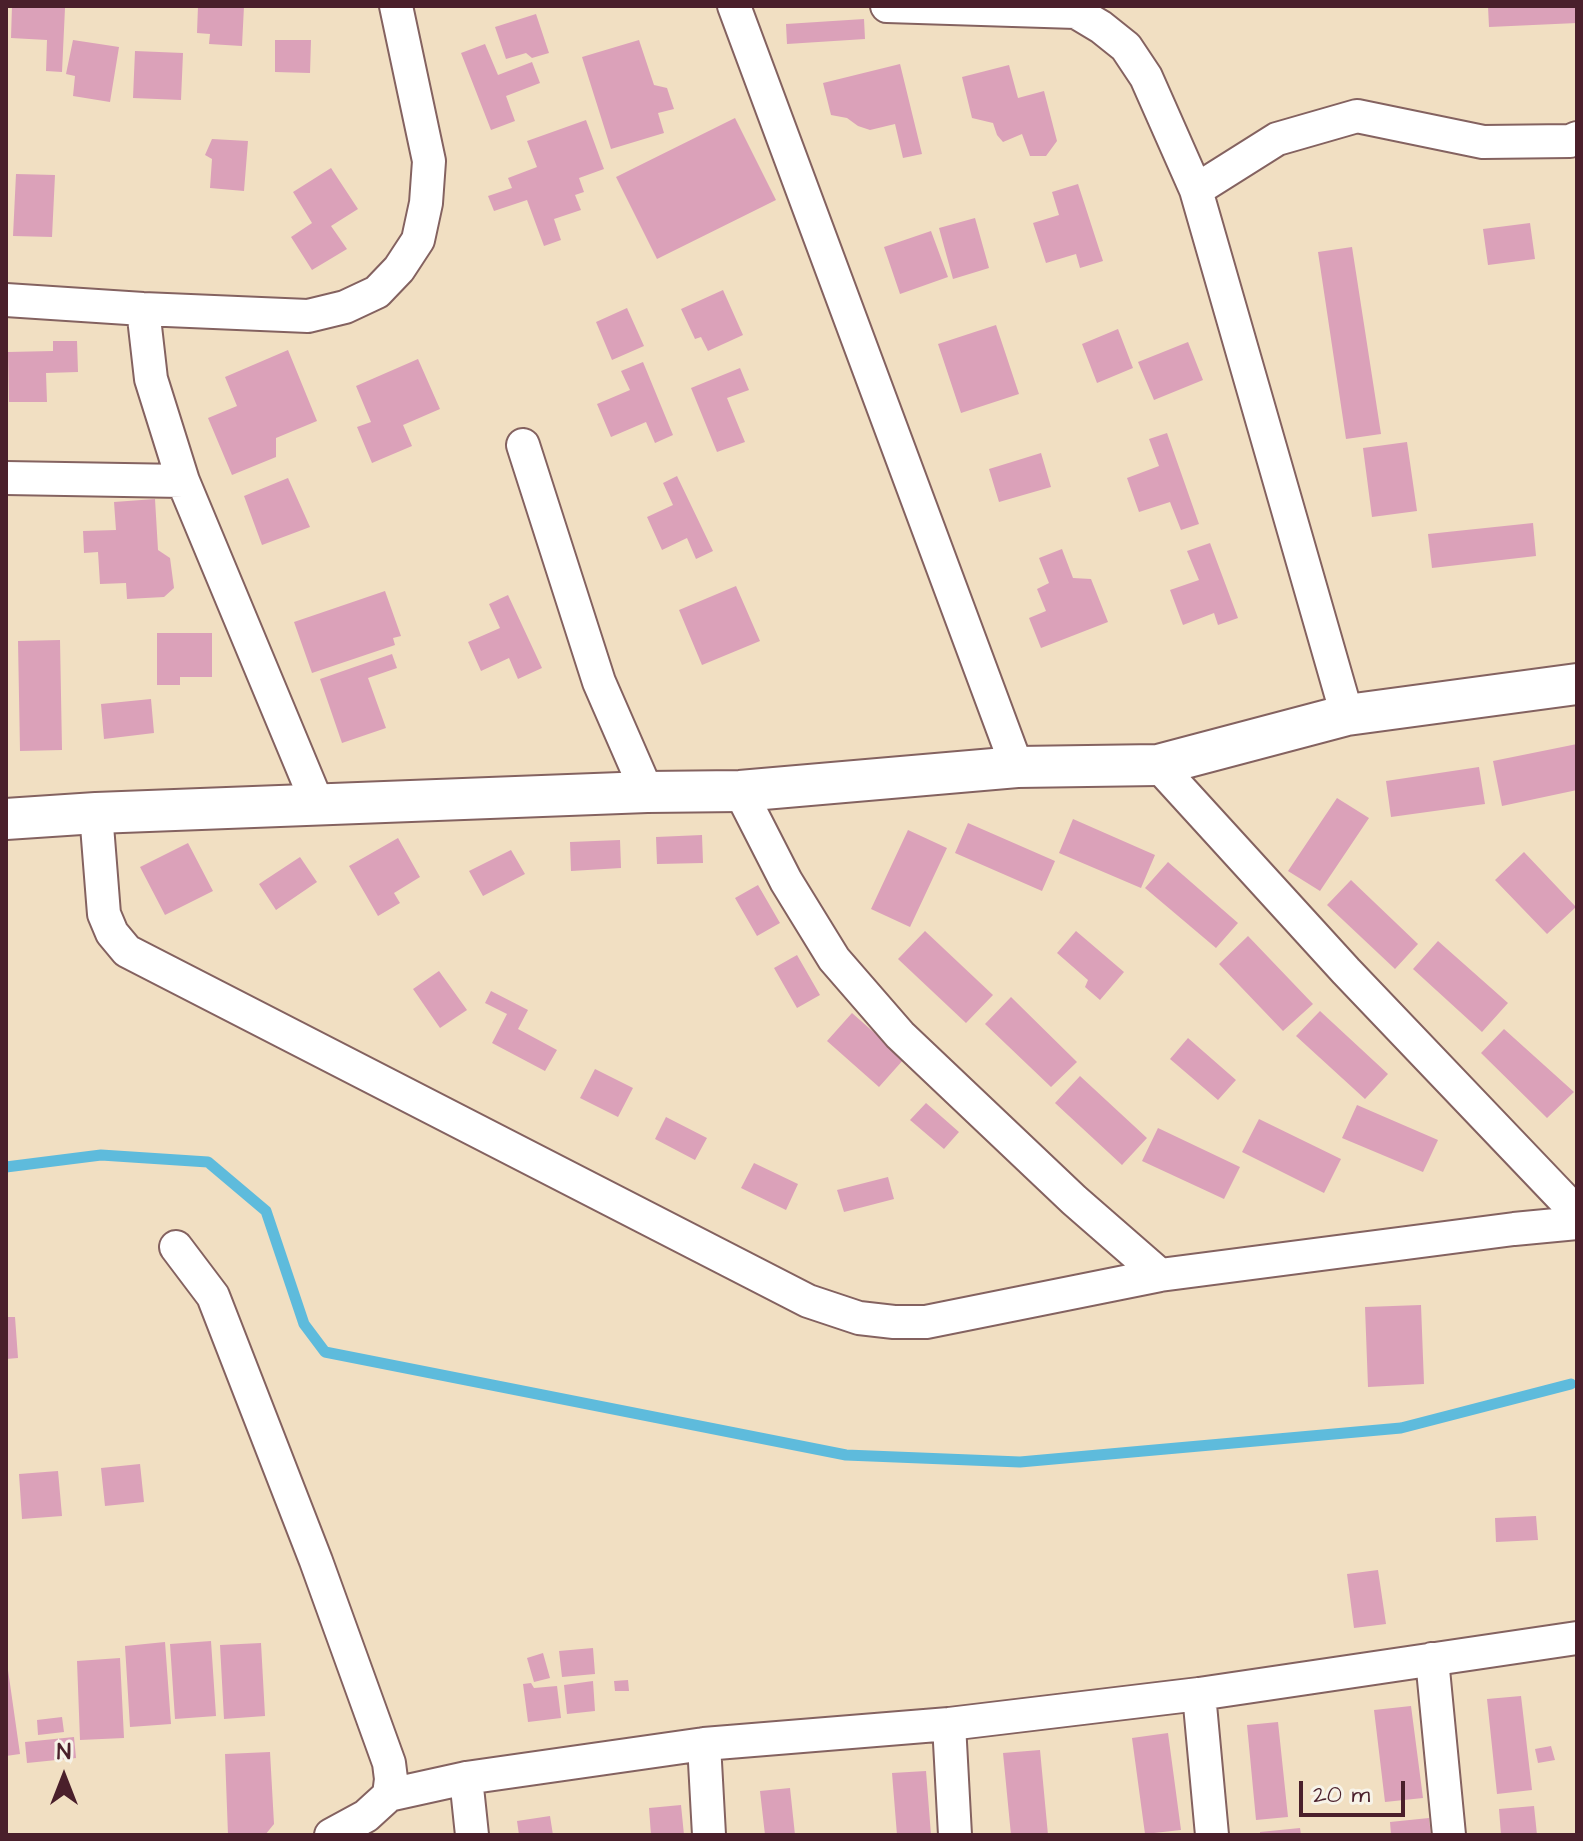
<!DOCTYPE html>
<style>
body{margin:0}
#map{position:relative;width:1583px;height:1841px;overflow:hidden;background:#f1dfc2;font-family:"Architects Daughter",sans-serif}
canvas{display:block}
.frame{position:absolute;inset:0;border:8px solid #4a1f2b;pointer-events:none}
.north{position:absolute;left:24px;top:1737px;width:80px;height:80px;-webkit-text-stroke:6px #f7f3e8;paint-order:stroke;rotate:0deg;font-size:22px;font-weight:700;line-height:32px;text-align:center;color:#4a1f2b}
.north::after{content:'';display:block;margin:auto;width:28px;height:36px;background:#4a1f2b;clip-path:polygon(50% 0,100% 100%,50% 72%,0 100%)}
.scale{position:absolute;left:1299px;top:1781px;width:106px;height:36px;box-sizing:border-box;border:4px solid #4a1f2b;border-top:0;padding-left:10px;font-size:24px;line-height:28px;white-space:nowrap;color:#4a1f2b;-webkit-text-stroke:6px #f7f3e8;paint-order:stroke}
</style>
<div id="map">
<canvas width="1583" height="1841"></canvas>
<div class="frame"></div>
<div class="north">N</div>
<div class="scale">20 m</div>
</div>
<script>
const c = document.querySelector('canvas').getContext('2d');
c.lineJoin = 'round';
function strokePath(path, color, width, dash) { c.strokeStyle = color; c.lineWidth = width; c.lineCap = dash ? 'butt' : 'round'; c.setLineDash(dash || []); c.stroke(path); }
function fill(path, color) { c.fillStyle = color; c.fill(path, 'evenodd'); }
strokePath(new Path2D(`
 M6 1167 101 1155 208 1162 266 1211 304 1324 325 1352 846 1455 1020 1462 1401 1428 1571 1384`), '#5ebbdc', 11);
fill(new Path2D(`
 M12 6 65 8 62 72 46 71 47 40 11 38Z
 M198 6H244L242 46 209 44 210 34 197 33Z
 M1488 6H1577V23L1489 27Z
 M536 14 549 53 532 58 526 53 506 59 495 27Z
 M864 19 865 39 787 44 786 24Z
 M73 40 119 47 110 102 73 96 75 76 66 74Z
 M275 40H311L310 73 275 72Z
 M639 40 654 85 667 88 674 109 658 113 664 133 611 149 582 57Z
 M485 44 498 75 532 62 540 83 506 96 515 121 491 130 461 53Z
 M135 51 183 53 181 100 133 98Z
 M900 64 922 154 903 158 895 124 870 130 858 126 847 118 831 115 823 83Z
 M1009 65 1018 98 1044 91 1057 141 1046 156H1030L1022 134 1003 142 997 135 993 123 972 118 962 77Z
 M735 118 776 200 657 259 616 177Z
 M586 120 604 169 579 178 584 192 575 195 581 210 554 219 561 240 544 246 527 200 494 211 488 196 512 188 508 178 537 167 527 141Z
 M212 139 248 141 244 191 210 188 212 159 205 155Z
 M331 168 358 209 331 226 347 249 312 270 291 237 312 223 293 192Z
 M16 174 55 175 52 237 13 236Z
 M1078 184 1103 261 1080 268 1076 254 1046 263 1033 223 1059 215 1052 192Z
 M975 218 989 268 953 279 939 228Z
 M1530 223 1535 259 1488 265 1483 229Z
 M931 231 948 277 900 294 884 247Z
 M1352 247 1381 434 1346 439 1318 252Z
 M723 290 743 335 708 351 701 337 695 339 681 309Z
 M627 308 644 346 612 360 596 322Z
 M996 325 1019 394 961 413 938 344Z
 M1118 329 1133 368 1097 383 1082 344Z
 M53 341H77L78 372 46 373 47 402H9L8 352 53 351Z
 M1188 342 1203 380 1154 400 1138 362Z
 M288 350 317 421 276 438V457L232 475 208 418 237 406 225 377Z
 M418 359 440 409 403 425 412 446 372 463 357 427 371 422 356 386Z
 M643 362 673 435 655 443 646 422 611 437 597 404 630 390 621 371Z
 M740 368 749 390 727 398 745 442 717 452 691 388Z
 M1167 433 1199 524 1181 530 1170 502 1139 512 1127 478 1159 466 1149 439Z
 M1407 442 1417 511 1372 517 1363 448Z
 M1041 453 1051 487 999 502 989 469Z
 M677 476 713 551 696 559 687 538 662 550 647 517 673 505 663 483Z
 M288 478 310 527 262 545 244 496Z
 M155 499 158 550 170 558 174 588 164 597 127 599 126 583 100 584 98 552 84 553 83 531 116 530 114 502Z
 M1533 523 1536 556 1432 568 1428 534Z
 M1210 543 1238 618 1218 625 1214 613 1183 625 1170 590 1199 580 1187 551Z
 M1062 549 1073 578 1091 579 1108 622 1041 648 1029 618 1046 611 1037 589 1049 583 1039 558Z
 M736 586 760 641 702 665 679 610Z
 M385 591 401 636 393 638 395 645 312 673 294 622Z
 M508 595 542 668 518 679 509 658 481 671 468 642 500 628 489 604Z
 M157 633H212V677H180V685H157Z
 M60 640 62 750 20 751 18 641Z
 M392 654 397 668 368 678 386 728 342 743 320 679Z
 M151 699 154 733 104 739 101 704Z
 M1577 744V790L1502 806 1493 761Z
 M1479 767 1485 804 1391 817 1386 781Z
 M1337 798 1369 818 1320 891 1288 871Z
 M1073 819 1155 855 1141 888 1059 853Z
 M968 823 1055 861 1042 891 955 853Z
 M908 830 947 848 910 927 871 909Z
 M702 835 703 863 657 864 656 837Z
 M398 838 420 877 394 893 400 903 378 916 349 866Z
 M620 840 621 868 571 871 570 842Z
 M188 843 213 891 165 915 140 867Z
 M511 850 525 874 483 896 469 871Z
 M1524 852 1576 907 1547 934 1495 880Z
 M300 857 317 882 276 910 259 884Z
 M1168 862 1238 923 1216 948 1145 888Z
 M1351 880 1418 944 1395 969 1327 905Z
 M758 885 780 923 757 936 735 898Z
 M925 931 993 995 966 1023 898 959Z
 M1076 931 1124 972 1100 1000 1085 987 1088 980 1057 953Z
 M1248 936 1313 1004 1283 1031 1219 964Z
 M1438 941 1508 1003 1482 1032 1413 969Z
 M797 955 820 995 797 1008 774 968Z
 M439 971 467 1010 440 1028 413 989Z
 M491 991 528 1010 518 1029 557 1050 545 1071 492 1043 507 1014 485 1003Z
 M1011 997 1077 1062 1051 1087 985 1024Z
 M1320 1011 1388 1074 1365 1099 1296 1036Z
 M852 1013 904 1059 879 1087 827 1041Z
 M1504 1029 1574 1092 1547 1118 1481 1053Z
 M1188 1038 1236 1080 1218 1100 1170 1059Z
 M595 1069 633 1088 618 1117 580 1098Z
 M1080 1076 1147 1138 1122 1165 1055 1103Z
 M926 1103 959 1132 944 1149 910 1120Z
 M1357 1105 1438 1140 1423 1172 1342 1138Z
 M666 1117 707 1138 695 1160 655 1139Z
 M1259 1119 1341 1159 1324 1193 1242 1152Z
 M1158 1128 1240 1167 1224 1199 1142 1161Z
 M754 1163 798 1184 786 1210 741 1188Z
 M888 1177 894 1199 844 1212 837 1190Z
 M1421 1305 1424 1384 1368 1387 1365 1307Z
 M6 1317H15L18 1358 6 1359Z
 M140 1464 144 1502 105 1506 101 1468Z
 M58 1471 62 1516 22 1519 19 1474Z
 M1536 1516 1538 1540 1496 1542 1495 1518Z
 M1378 1570 1386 1624 1354 1628 1347 1574Z
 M211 1641 216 1716 175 1719 170 1644Z
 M165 1642 171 1724 130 1727 125 1646Z
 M261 1643 265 1716 224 1719 220 1645Z
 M593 1648 595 1674 562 1677 559 1651Z
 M543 1653 550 1678 534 1682 527 1658Z
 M120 1658 124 1738 80 1740 77 1661Z
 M6 1670H8L20 1754 6 1756Z
 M628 1680 629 1691H615L614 1681Z
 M593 1681 595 1711 567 1714 564 1685Z
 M531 1683 534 1688 557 1686 561 1718 528 1722 523 1684Z
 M1521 1696 1532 1790 1497 1794 1487 1699Z
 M1411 1706 1423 1798 1385 1802 1374 1710Z
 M62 1717 64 1732 38 1735 37 1720Z
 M1278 1722 1288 1817 1256 1820 1247 1725Z
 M1168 1733 1181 1830 1145 1834 1132 1738Z
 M74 1737 76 1758 27 1763 25 1742Z
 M1551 1746 1555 1760 1538 1763 1535 1749Z
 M1040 1750 1048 1835H1011L1003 1753Z
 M270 1752 274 1824 265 1835H228L225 1754Z
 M926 1771 931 1835H897L892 1773Z
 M790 1788 795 1835H765L760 1791Z
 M681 1805 684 1835H651L649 1808Z
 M1534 1806 1537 1835H1501L1499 1809Z
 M550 1816 553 1835H519L517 1821Z
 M1429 1818 1431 1835H1391L1390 1822Z
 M1300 1828 1301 1835H1260V1832Z`), '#dba1b9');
const minor = new Path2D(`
 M734 6 1017 767
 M887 6 1076 12 1101 27 1126 47 1146 77 1196 190 1347 715
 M1196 190 1277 139 1357 116 1483 142 1570 141 1577 138
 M6 300 143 309 308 316 345 307 377 292 399 269 418 240 426 203 429 161 396 6
 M143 309 151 379 183 481 318 805
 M523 445 599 682 647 792
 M6 478 183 481
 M1158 765 1346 971 1577 1213
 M740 791 786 881 834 959 900 1035 1074 1200 1160 1275
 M96 813 104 914 112 933 127 951 808 1301 859 1318 894 1322H926L1160 1275 1514 1229 1577 1223
 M176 1247 213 1296 316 1561 389 1763 391 1779 389 1795 366 1816 331 1835
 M1432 1659 1449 1835
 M1199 1694 1212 1835
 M949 1724 955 1835
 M704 1744 709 1835
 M466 1778 472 1835
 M389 1795 466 1778 704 1744 949 1724 1199 1694 1577 1638`);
const tertiary = new Path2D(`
 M6 819 96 813 647 792 740 791 1017 767 1158 765 1347 715 1577 684`);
strokePath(minor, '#846260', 36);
strokePath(tertiary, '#846260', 44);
strokePath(minor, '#fff', 32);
strokePath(tertiary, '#fff', 40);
</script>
